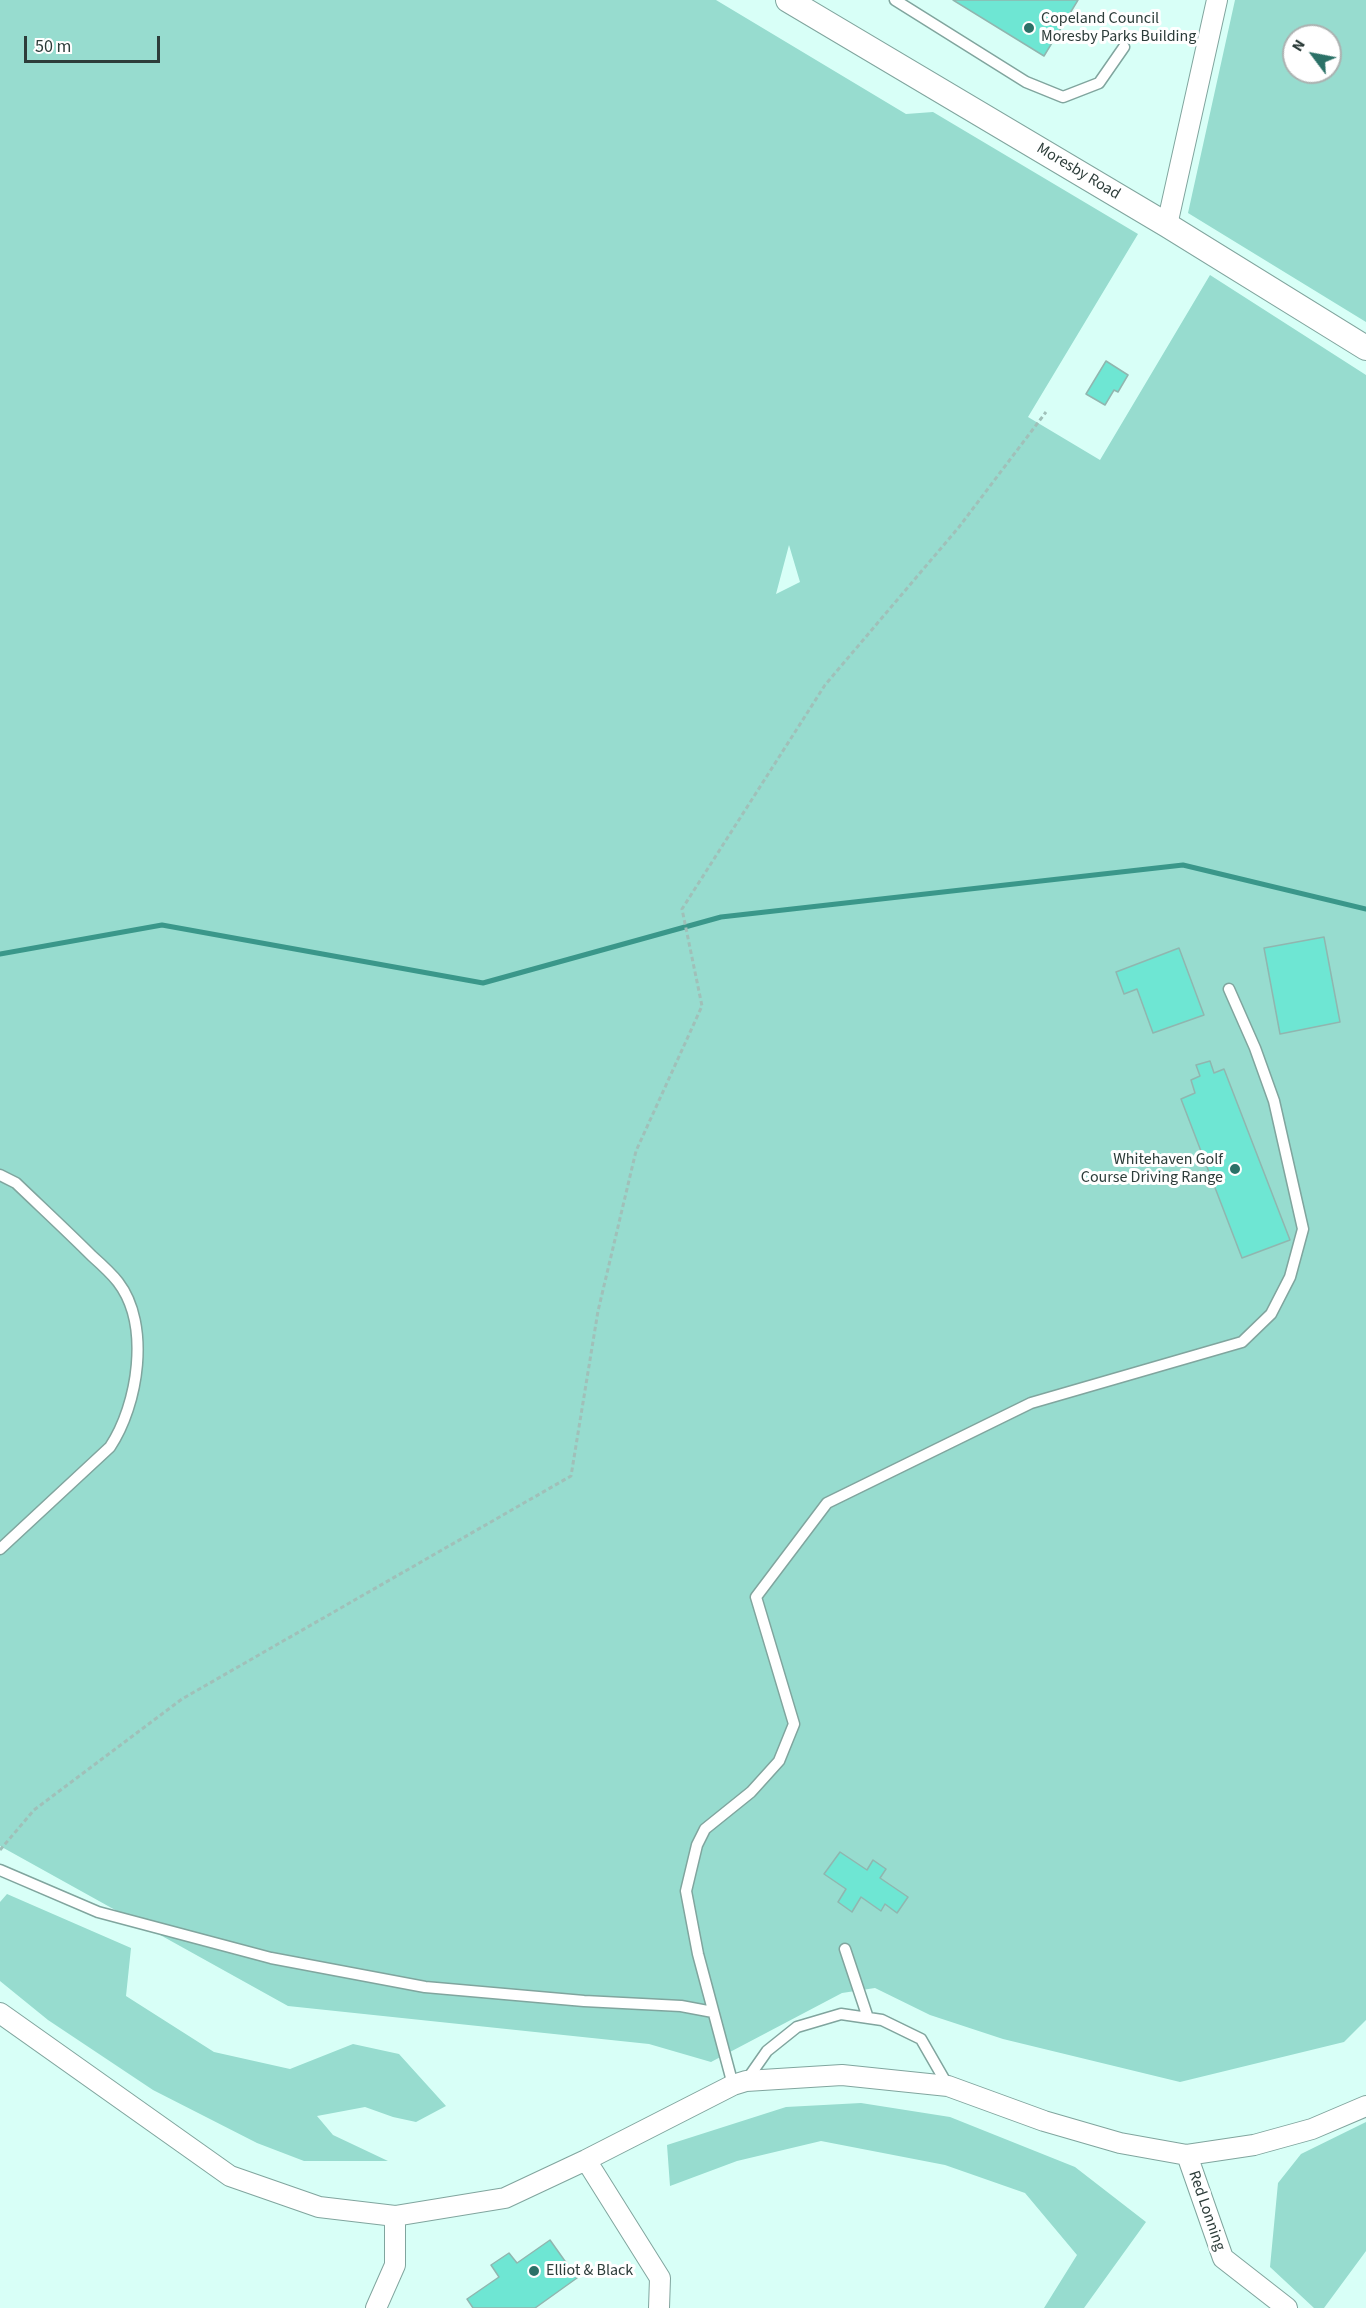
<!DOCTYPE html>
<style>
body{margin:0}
#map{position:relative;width:1366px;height:2308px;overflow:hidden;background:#d8fff7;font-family:"Source Sans 3",sans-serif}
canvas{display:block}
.north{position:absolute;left:1282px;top:24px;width:60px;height:60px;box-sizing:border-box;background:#fff;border:2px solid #abb1b0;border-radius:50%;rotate:302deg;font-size:16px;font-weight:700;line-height:24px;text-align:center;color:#2d3d3a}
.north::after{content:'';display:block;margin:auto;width:21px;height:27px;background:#2b7167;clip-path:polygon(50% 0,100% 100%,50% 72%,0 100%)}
.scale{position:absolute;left:24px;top:36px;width:136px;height:27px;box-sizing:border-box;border:3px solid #2d3d3a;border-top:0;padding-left:8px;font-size:18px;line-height:21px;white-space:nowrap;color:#2d3d3a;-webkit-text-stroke:4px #fff;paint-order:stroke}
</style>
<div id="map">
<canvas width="1366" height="2308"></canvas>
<div class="north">N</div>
<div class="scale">50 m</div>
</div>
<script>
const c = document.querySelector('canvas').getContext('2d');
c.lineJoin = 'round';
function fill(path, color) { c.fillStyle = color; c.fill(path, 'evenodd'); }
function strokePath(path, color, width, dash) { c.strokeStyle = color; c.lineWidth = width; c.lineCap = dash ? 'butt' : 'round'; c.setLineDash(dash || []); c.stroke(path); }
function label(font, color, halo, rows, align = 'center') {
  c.font = font + ' "Source Sans 3",sans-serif'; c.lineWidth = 6; c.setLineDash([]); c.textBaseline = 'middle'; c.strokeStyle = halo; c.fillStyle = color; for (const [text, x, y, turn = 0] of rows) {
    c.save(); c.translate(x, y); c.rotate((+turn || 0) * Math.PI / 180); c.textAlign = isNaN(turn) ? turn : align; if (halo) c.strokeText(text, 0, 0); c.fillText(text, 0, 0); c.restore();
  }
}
fill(new Path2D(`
 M0 0H716L906 114 933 112 1138 234 1028 417 1100 460 1210 275 1366 375V2020L1344 2042 1180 2082 1003 2039 930 2015 875 1988 842 1993 711 2062 649 2044 288 2006 0 1846ZM789 545 800 582 776 594Z
 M1235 0H1366V322L1188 213ZM1294 36H1330V72H1294Z
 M7 1894 131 1948 126 1996 214 2052 290 2069 353 2044 399 2054 446 2106 416 2122 393 2117 365 2107 317 2116 333 2135 388 2161H304L257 2143 153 2090 48 2020 0 1981V1902Z
 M861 2103 950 2117 1075 2167 1146 2222 1084 2308H1044L1077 2255 1025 2193 945 2165 821 2141 737 2161 670 2186 667 2145 786 2107Z
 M1366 2122V2251L1324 2308H1314L1270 2267 1278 2183 1301 2154Z`), '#97dccf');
strokePath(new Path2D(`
 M0 954 162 925 483 983 721 917 1183 865 1366 909`), '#3a978a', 5);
const building = new Path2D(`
 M953 0H1078L1044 56Z
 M1106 361 1128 375 1118 392 1114 390 1105 405 1086 394Z
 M1324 937 1340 1022 1280 1034 1264 948Z
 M1179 948 1204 1015 1153 1033 1137 989 1124 994 1116 972Z
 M1210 1061 1214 1073 1224 1069 1290 1240 1242 1258 1181 1099 1195 1093 1191 1080 1200 1076 1196 1065Z
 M840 1852 867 1870 873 1860 886 1869 880 1878 908 1897 897 1913 885 1904 881 1911 861 1897 852 1912 838 1902 846 1889 824 1874Z
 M550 2240 577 2278 535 2308H473L467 2299 499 2277 491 2265 509 2253 517 2263Z`);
fill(building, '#6ee6d3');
strokePath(building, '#90b6af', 1.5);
const service = new Path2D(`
 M895 0 1026 82 1063 97 1099 83 1124 47
 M0 1175 16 1183C41 1207 67 1231 92 1256 101 1264 111 1273 118 1282 151 1325 138 1405 110 1447L0 1549
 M0 1870 98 1912 271 1958 425 1987 584 2001 681 2006 713 2012
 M845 1949 868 2018
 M746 2081 767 2051 797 2027 841 2014 882 2020 921 2039 948 2086
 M733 2085 698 1954 686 1891 697 1845 705 1829 751 1792 779 1761 794 1724 756 1597 827 1503 1031 1403 1242 1342 1271 1314 1290 1277 1303 1229 1274 1101 1255 1048 1229 989`);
const minor = new Path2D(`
 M1167 225 1217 0
 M0 2013 230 2176 319 2207 395 2216 505 2198 586 2160 733 2085 746 2081 842 2075 948 2086 1044 2121 1120 2143 1187 2155 1254 2145 1312 2129 1366 2106
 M1187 2155 1223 2258 1287 2308
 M586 2160 660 2278 659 2308
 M376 2308 395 2265V2216`);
const tertiary = new Path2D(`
 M788 0 1167 225 1366 348`);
strokePath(service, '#80a59e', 13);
strokePath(minor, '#80a59e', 22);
strokePath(tertiary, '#80a59e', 26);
strokePath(new Path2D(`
 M0 1850 34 1810 182 1699 571 1476 598 1311 636 1151 702 1006 682 909 825 685 959 527 1046 412`), '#a0c0b9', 3, [4.5, 3]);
strokePath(service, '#fff', 10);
strokePath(minor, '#fff', 20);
strokePath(tertiary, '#fff', 24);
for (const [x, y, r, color] of [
 [1029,28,6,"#2b7167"],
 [1235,1169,6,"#2b7167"],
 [534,2271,6,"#2b7167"]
]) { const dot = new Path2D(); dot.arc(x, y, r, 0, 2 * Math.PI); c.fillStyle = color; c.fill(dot); strokePath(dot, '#fff', 2); }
label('16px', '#2d3d3a', '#fff', [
 ["Copeland Council",1041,19],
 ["Moresby Parks Building",1041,37],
 ["Whitehaven Golf",1223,1160,"right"],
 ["Course Driving Range",1223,1178,"right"],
 ["Elliot & Black",546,2271]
], 'left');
label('16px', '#2d3d3a', '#fff', [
 ["Moresby Road",1078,172,31],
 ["Red Lonning",1206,2211,71]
]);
</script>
